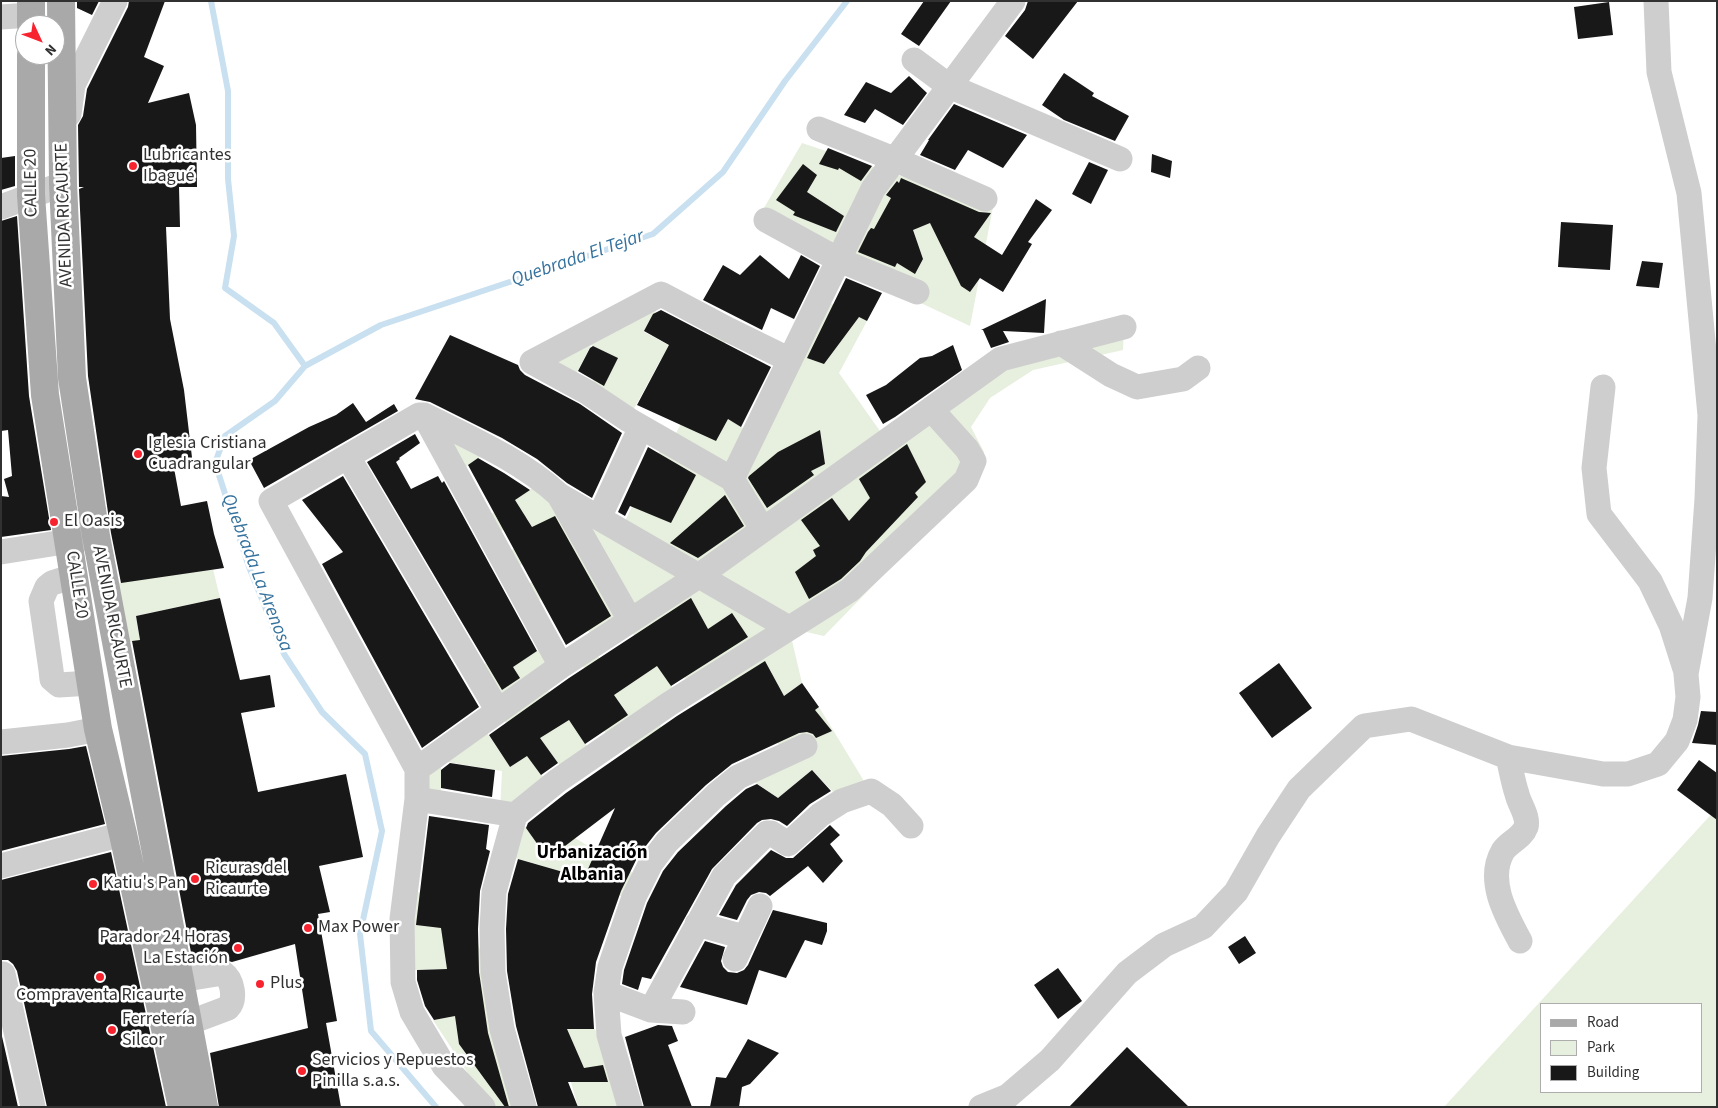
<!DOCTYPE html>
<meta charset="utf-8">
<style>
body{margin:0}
#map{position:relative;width:1718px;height:1108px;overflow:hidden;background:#fff;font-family:"Source Sans 3",sans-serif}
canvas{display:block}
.frame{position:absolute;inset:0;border:2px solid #313131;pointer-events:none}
.legend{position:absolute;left:1540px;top:1003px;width:162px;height:90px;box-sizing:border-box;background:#fff;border:1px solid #adadad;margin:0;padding:6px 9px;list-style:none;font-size:15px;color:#313131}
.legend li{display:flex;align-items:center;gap:10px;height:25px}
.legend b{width:25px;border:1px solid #adadad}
.north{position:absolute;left:15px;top:15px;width:50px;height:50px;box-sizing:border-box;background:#fff;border:1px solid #adadad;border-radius:50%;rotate:133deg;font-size:14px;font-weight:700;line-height:20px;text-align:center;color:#313131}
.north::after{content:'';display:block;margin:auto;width:18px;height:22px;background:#f7242f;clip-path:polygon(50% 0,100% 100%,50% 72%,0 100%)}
</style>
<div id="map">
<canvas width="1718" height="1108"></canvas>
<div class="frame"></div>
<ul class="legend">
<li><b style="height:6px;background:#a9a9a9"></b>Road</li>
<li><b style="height:14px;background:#e7efde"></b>Park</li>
<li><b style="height:14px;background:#181818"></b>Building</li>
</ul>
<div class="north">N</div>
</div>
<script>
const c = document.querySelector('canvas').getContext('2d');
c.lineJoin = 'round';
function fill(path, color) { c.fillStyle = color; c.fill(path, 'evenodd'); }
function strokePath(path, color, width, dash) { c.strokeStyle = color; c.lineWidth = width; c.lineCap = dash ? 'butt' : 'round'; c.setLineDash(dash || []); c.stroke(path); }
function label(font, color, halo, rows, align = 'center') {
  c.font = font + ' "Source Sans 3",sans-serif'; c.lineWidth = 5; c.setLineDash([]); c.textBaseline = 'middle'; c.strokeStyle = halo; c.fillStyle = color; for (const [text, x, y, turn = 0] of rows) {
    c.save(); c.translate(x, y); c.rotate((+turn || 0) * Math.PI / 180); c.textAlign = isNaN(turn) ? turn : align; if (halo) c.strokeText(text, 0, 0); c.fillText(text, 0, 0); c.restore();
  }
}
fill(new Path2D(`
 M802 143 993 207 970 326 754 225Z
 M826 301 867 321 839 373 887 441 1001 359 1124 327 1123 350 1033 370 990 398 971 427 984 452 981 475 824 636 789 628 802 683 739 728 708 684 696 692 669 657 657 665 682 701 655 719 689 762 655 783 625 740 615 747 590 710 607 699 579 661 594 651 623 689 656 666 628 627 688 583 596 643 561 587 532 604 523 587 553 570 542 553 514 569 505 554 537 535 526 517 494 535 485 518 540 483 621 529 667 436 673 439 688 410 660 395 676 368 661 359 630 416 587 392 607 353 591 345 571 384 532 362 661 302 644 332 695 359 713 330 728 338 703 381 689 372 680 389 743 428 733 477 795 364Z
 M436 425 487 452 460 471Z
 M213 569 220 598 136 616 140 641 120 643 110 584Z
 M545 646 553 660 495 699 477 669 505 650 515 665Z
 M545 686 591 752 569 778 544 744 528 755 552 790 515 815 530 832 575 838 636 875 623 897 584 878 512 857 500 812 502 771 441 761V803L417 799V769L485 730 510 767 527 755 502 717Z
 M819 707 870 791 841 800 812 770 778 798 749 778 783 751 775 739Z
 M1717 808V1107H1444ZM1542 1004H1702V1092H1542Z
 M412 892 452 894 451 942 478 944 507 1030 529 1107H490L433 1020 450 1017 445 969 412 970Z
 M556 1029H595L626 1107H578Z`), '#e7efde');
strokePath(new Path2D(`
 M211 1 228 91V179L234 236 225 288 274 323 305 366 275 401 225 436 215 463 249 567 284 654 322 712 365 754 382 831 360 934 371 1031 436 1107
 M305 366 381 325 653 234 723 172 785 81 847 1`), '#c9e0f0', 6);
fill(new Path2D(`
 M77 1H99L92 15 77 8Z
 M129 1H165L144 57 164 66 148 103 189 93 196 125 197 187H179L180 227H166L170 319 184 390 193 466 174 468 181 506 207 501 214 534 224 568 121 583 111 533 88 376 79 189 84 187H79L78 125 83 116 87 89 128 7Z
 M924 1H951L919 46 901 34Z
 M1028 1H1078L1033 59 1005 36 1025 10Z
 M1609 2 1613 35 1578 39 1574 7Z
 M1064 73 1094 93 1092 96 1129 116 1115 141 1064 120 1042 105Z
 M909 76 927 93 903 125 875 109 865 123 844 115 866 82 891 93Z
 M954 104 1027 135 1003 168 968 150 955 170 920 155 929 140H928Z
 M828 148 872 166 861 181 839 168 838 170 819 164Z
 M1152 154 1172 161 1170 178 1151 172Z
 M15 156V186L1 190V158Z
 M1089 162 1108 170 1091 204 1072 194Z
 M803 164 817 175 807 192 844 216 836 232 793 215 795 212 776 200Z
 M901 178 979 212 991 213 974 237 1002 255 1036 199 1052 210 1028 242 1032 244 1003 292 980 278 970 292 961 286 930 223 913 230 923 259 915 274 897 263 895 267 858 252 868 232 871 228 874 229 891 198 886 195 897 181 899 183Z
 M17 216 29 396 51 530 1 537V496L9 497 4 479 12 476 8 430 1 431V221Z
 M1561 222 1613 225 1610 270 1558 267Z
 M760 255 789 279 801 255 820 266 794 319 771 308 762 330 703 300 723 265 740 275Z
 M1642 261 1663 263 1659 288 1636 286Z
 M846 278 882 293 867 321 859 317 824 364 807 358Z
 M1046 299 1044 333 1003 331 1009 342 991 348 983 330H981Z
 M661 310 771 367 741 427 728 419 716 441 637 405 669 345 644 331 653 314Z
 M450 335 518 365 520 370 525 375 580 404 622 433 592 498 567 483 537 459 502 438 430 402 415 399Z
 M953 345 962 370 895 417 883 424 866 395 886 385 920 358 932 356Z
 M593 346 618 358 604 386 578 371 590 348Z
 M353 403 366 422 394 404 398 411 264 488 249 460 309 427 336 415Z
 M820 430 825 464 811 471 814 475 767 508 748 478 749 476 778 452Z
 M415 434 420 443 399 458 400 459 396 462 411 489 438 476 442 483 444 481 537 651 513 667 520 678 502 690 367 462Z
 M907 444 926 482 915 493 918 497 866 552 860 561 841 579 809 599 795 572 816 556 813 550 820 546 801 520 832 498 849 521 870 498 859 479Z
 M648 447 696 475 671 523 630 506 625 516 618 512Z
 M478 458 504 473 530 490 515 500 532 527 555 516 611 616 566 645 468 465Z
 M343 476 479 707 422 748 322 564 343 552 302 500Z
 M725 495 744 526 698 558 670 543Z
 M220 598 240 680 270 675 275 707 241 713 258 792 346 774 363 857 319 866 330 912 318 914 337 1021 326 1023 341 1107H219L210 1053 308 1028 295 944 232 962 221 959 193 963 132 641 140 640 136 616Z
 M691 598 708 629 732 613 748 637 671 686 657 666 614 695 628 715 585 744 569 720 540 738 558 763 541 775 527 756 510 767 489 735 569 678Z
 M765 661 784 696 802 683 819 707 815 710 832 731 816 738 813 734 807 732 799 733 732 764 706 785 656 833 638 856 621 891 596 962 592 994 594 1029H567L584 1068 603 1065 608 1082H568L578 1107H538L516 1026 507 971 506 929 508 894 518 859 584 878 615 808 548 859 526 828 528 823 566 793 677 716Z
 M1279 663 1312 708 1272 738 1239 693Z
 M1701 711 1717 712V745L1692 743 1698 725Z
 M86 746 105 824 1 851V756L69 749Z
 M1699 760 1717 773V820L1677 790Z
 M450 763 495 770 492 797 441 788V770Z
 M812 770 831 791 810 804 787 826 779 821 771 819 762 820 757 823 712 869 651 979 642 977 638 990 622 984 624 970 647 903 663 871 678 852 726 806 746 789 757 784 778 798Z
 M429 816 489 825 486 849 490 851 480 891 478 929 479 972 488 1033 509 1107H505L459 1044 455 1016 434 1020 425 1006 417 980V970L447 969 441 928 416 925Z
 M830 825 840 835 830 844 843 861 823 883 808 866 770 896 766 893 759 892 751 895 747 900 737 920 719 915 736 885 771 850 786 858H793Z
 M111 852 166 1107H47L17 971 13 964 8 960H1V880Z
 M773 910 827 923V931L822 945 805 940 786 978 759 970 747 1005 680 987 705 941 725 947 721 961 723 967 728 972 737 973 744 970 748 965Z
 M1245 936 1256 953 1239 964 1228 947Z
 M1058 968 1082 1001 1058 1019 1034 985Z
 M658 1025 672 1026 678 1041 668 1045 692 1107H644L625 1037Z
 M1 1032 18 1107H1Z
 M748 1039 779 1053 750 1084 742 1087 739 1107H710L716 1077 726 1078Z
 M1127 1047 1189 1107H1069Z`), '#181818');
strokePath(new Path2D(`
 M1 17 31 15
 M914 60 949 86 1120 159
 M69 114 73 85 115 1
 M819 129 894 159 985 199
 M1 207 63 184
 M766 220 839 260 917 292
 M1061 343 1111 375 1137 387 1183 379 1198 368
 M532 362 661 294 729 330 790 360
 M532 362 587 392 629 420 732 479
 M1603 387 1594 468 1599 514 1650 581 1671 625 1686 672
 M424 415 561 666
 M348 457 498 711
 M560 497 630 620
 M599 518 641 427
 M763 530 732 479 873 189 1013 1
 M1 552 89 538
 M74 576 52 583 47 587 41 601 51 670 52 679 59 685 91 683
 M1 742 68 735 98 729
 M1508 757C1511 769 1513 782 1517 794 1519 804 1529 816 1526 827 1522 838 1509 842 1503 851 1486 880 1506 915 1520 941
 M417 769 561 666 700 575 1001 359 1124 327
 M417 799 515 815
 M1 866 123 834
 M697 924 744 937
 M735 959 760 906
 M3 974 33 1107
 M180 980 223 973C233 980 236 1000 228 1008L188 1023
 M606 993 651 1010 683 1012
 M651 1010 724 876 767 833H771L788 844 820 815 842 801 871 791 892 805 911 826
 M483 1107 444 1066 412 1012 403 982 402 919 417 799V769L271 501 419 415H424C470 438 521 460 559 495L789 628
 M524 1107 502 1029 493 972 492 929 494 892 515 815 557 781 669 704 850 590 966 480 974 461 967 449 931 409
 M630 1107 609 1035 606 993 610 967 634 897 651 863 667 842 716 795 738 777 805 746
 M981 1107 1008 1096 1050 1060 1127 973 1164 945 1203 927 1236 892 1268 836 1299 789 1364 726 1411 719 1508 757 1603 774H1628L1658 764 1677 741 1685 720 1688 697 1686 674 1700 598 1707 499 1710 415 1689 193 1659 72 1656 1`), '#cecece', 25);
strokePath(new Path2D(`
 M31 1V25
 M61 1 63 184 72 378 96 536 204 1107
 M31 55V195L45 395 98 729 123 834 182 1107`), '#a9a9a9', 28);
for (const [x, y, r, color] of [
 [133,166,5,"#f7242f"],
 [138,454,5,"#f7242f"],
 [54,522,5,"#f7242f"],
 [195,879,5,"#f7242f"],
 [93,884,5,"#f7242f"],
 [308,928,5,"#f7242f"],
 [238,948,5,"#f7242f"],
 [100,977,5,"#f7242f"],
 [260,984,5,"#f7242f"],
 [112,1030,5,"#f7242f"],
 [302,1071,5,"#f7242f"]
]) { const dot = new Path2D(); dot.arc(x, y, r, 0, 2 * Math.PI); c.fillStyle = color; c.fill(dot); strokePath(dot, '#fff', 2); }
label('18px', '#313131', '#fff', [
 ["Lubricantes",143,156],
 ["Ibagué",143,177],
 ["Iglesia Cristiana",148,444],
 ["Cuadrangular",148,465],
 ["El Oasis",64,522],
 ["Ricuras del",205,869],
 ["Ricaurte",205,890],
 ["Katiu's Pan",103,884],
 ["Max Power",318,928],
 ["Parador 24 Horas",228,938,"right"],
 ["La Estación",228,959,"right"],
 ["Plus",270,984],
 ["Compraventa Ricaurte",100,996,"center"],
 ["Ferretería",122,1020],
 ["Silcor",122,1041],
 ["Servicios y Repuestos",312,1061],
 ["Pinilla s.a.s.",312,1082]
], 'left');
label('18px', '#313131', '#fff', [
 ["CALLE 20",32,183,-91],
 ["AVENIDA RICAURTE",65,215,-92],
 ["CALLE 20",76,585,81],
 ["AVENIDA RICAURTE",111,617,79]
]);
label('italic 19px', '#35729d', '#fff', [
 ["Quebrada El Tejar",578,259,-19],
 ["Quebrada La Arenosa",256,573,69]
]);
label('bold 19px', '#000', '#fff', [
 ["Urbanización",592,854],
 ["Albania",592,876]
]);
</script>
